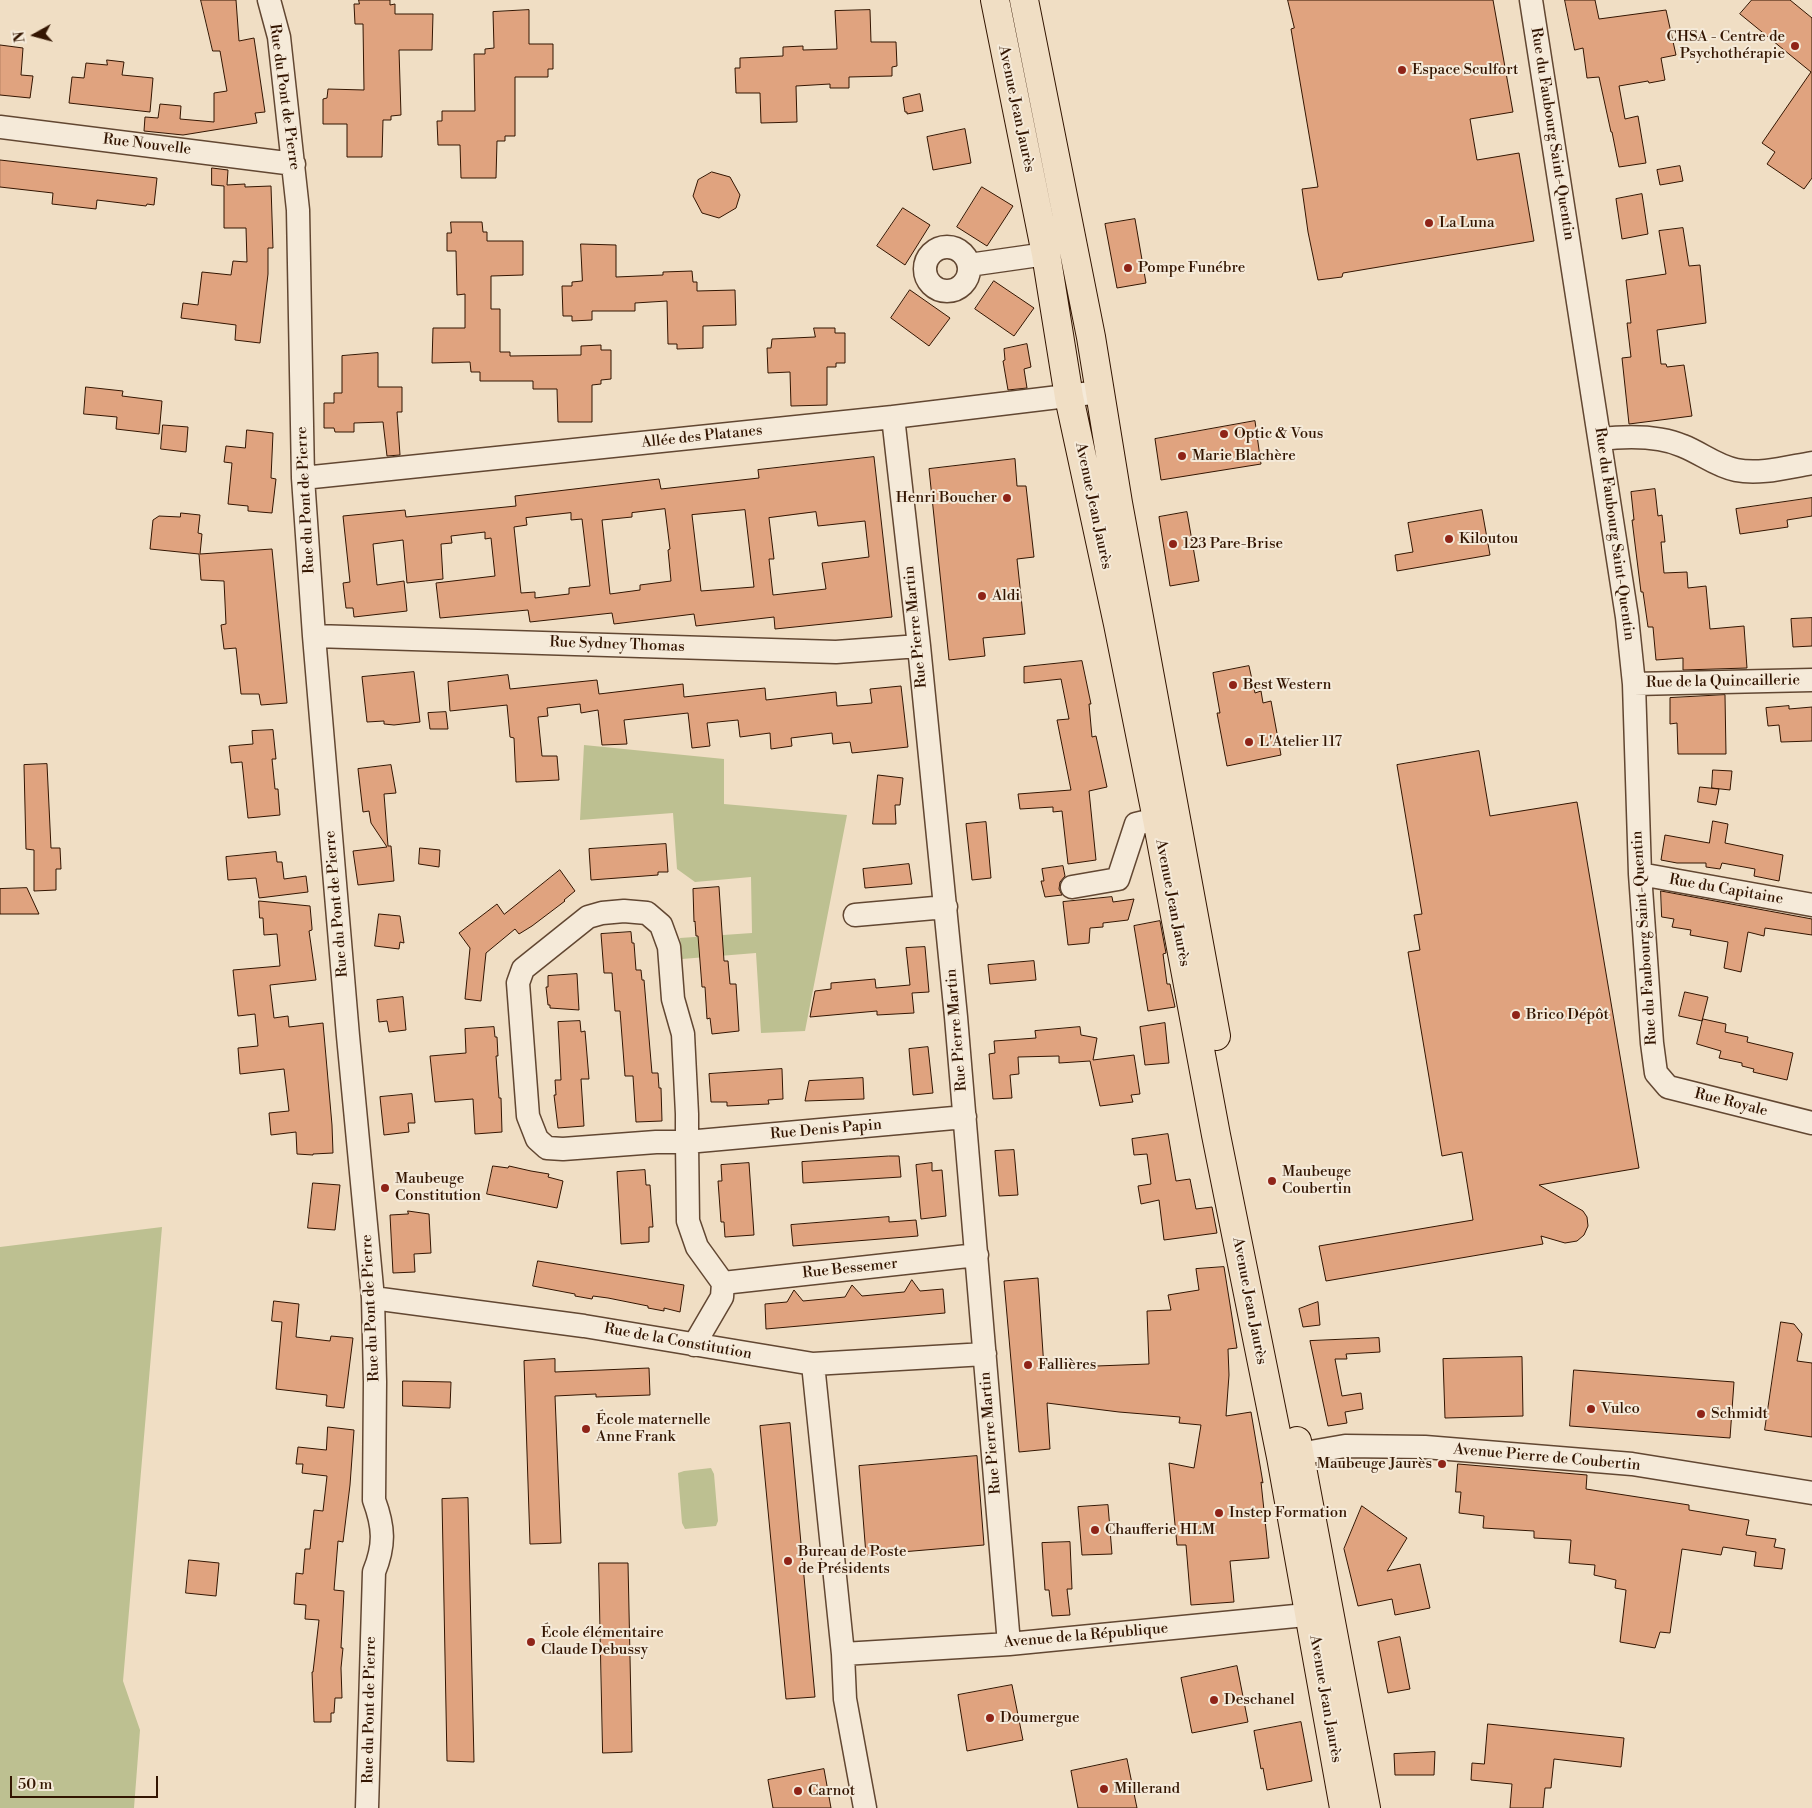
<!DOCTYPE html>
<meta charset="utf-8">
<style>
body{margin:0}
#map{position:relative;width:1812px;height:1808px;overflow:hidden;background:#f0dec4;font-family:"Libre Bodoni",serif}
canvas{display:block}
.north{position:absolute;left:10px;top:10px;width:50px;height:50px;-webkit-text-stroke:4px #f5ead9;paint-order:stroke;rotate:263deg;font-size:14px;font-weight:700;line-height:20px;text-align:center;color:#331501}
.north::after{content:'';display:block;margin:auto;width:18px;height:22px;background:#331501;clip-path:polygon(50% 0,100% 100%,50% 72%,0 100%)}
.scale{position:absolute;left:10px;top:1776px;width:148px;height:22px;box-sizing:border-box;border:2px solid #331501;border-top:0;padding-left:6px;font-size:15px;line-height:18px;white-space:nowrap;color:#331501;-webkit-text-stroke:4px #f5ead9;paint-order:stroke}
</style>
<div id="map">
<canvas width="1812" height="1808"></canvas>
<div class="north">N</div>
<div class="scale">50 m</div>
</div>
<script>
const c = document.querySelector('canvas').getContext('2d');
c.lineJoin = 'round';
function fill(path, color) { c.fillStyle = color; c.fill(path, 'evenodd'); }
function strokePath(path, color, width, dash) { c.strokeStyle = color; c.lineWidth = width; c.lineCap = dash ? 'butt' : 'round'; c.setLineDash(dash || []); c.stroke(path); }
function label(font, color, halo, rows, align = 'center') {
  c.font = font + ' "Libre Bodoni",serif'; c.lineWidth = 4; c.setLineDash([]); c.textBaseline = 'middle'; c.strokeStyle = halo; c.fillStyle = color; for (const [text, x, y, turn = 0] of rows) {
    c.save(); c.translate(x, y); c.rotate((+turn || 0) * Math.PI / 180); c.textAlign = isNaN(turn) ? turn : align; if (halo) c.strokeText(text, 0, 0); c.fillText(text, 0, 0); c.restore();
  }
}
fill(new Path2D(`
 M584 745 724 759V804L847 815 805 1031 761 1033 756 953 682 959 680 938 752 933 751 877 695 882 677 869 673 813 580 820Z
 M162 1227 123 1681 140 1730 134 1808H0V1247Z
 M711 1468 714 1474 718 1521 716 1526 685 1529 682 1523 678 1473 684 1471Z`), '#bdc091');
const building = new Path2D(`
 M201 0H236L239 41 254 38 265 112 255 113 257 123 183 135 144 131 145 117 158 118 160 104 181 106 180 119 214 122V93L227 91 220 51H213Z
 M359 0H390V5L395 4V14H433L432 50H399L401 115 391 116V120H383L382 157H347V124H323V99L327 98 328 89 364 90 363 24H355L354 4H359Z
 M1288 0H1493L1513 112 1470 119 1477 160 1519 153 1534 241 1343 273 1342 277 1318 280 1308 232 1302 189 1318 187 1291 29 1294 28Z
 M1565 0H1595L1599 19 1666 10 1676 55 1661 58 1665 80 1649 83 1648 81 1619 86 1625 119 1638 116 1646 163 1619 167 1612 132H1611L1599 77 1587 78 1583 48 1575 50Z
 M1752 0H1790L1812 18V178L1804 189 1767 164 1775 152 1762 143 1811 72 1740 14Z
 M529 10V44H553V69H548V77H515V136H505V141H497L496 178H461L460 145H438L437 121H442V111H475L474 54H485V49L494 48 493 12Z
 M870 10 871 42H896L897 66 892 67V76L849 77V88H830V84L796 86 797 122 761 123 760 93H736L735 68H740V58L783 56V47L803 46V50L837 49 835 11Z
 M0 45 23 48 21 75 33 76 30 98 0 95Z
 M107 60 124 62 122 75 153 78 150 112 69 103 72 77 84 78 86 63 107 65Z
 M920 94 923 111 907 114V112H905L903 98Z
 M965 129 971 163 933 170 927 137Z
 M0 160 157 178 154 205 147 204 146 206 97 200 96 209 52 204 53 193 0 187Z
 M1680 166 1683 181 1660 185 1657 170Z
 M212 168 228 170 227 185 245 184V187L271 186 273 248H268V274L260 343 235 340 236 325 181 318 183 303 198 305 202 272 231 275 233 261 247 262 246 228H224V186L212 185Z
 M712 172 730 177 740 195 736 208 719 218 702 213 693 196 698 180Z
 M982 187 1013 206 987 246 957 227Z
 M1642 194 1648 234 1622 239 1616 199Z
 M903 208 930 225 905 265 877 246Z
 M1135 219 1146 283 1117 288 1105 224Z
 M451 222H482L483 232H487V241H523V275L491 276V309H500V352H510V356L581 355V346L601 345V350H611V379L601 380V384L592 385V422H558L557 389H533V381H480V372H471L470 362 432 363 433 328H465V294L457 295 456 251H447V233H451Z
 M1683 228 1689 266 1700 265 1706 323 1657 330 1661 364H1666L1667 367 1684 365 1692 416 1629 424 1622 358 1631 357 1627 323H1631L1626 280 1666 274 1659 231Z
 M581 244 616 245V277L663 275V272L692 271 693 282H697V291L735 290 736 325 703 326V348L677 349V344H668L667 301 635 303V311H592V320L572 321V316H563L562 286H572V282L582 281Z
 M994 281 1034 308 1014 336 975 309Z
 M910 290 950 318 929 346 891 318Z
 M814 328H835V333H845V363H836V367H827V405L791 406 790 372 768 373 767 348H771L772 339 815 337Z
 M1027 344 1031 367 1024 369 1027 388 1008 390 1003 361 1005 360 1004 349Z
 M378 353V387H402V412H397L400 455 387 456 383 422 354 423V432H335L334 428H324V403H334V393H342V356Z
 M86 387 123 391 122 396 162 401 159 434 116 429 117 417 84 414Z
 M1255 421 1261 464 1161 480 1155 439Z
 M163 425 188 427 186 452 161 449Z
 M247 430 273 433 271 478 276 479 272 513 248 511V506L228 504 232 463 224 462 226 446 245 448Z
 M874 457 892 617 775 629 774 617 696 626 694 614 614 624 612 613 530 622 528 610 440 618 436 583 495 576 491 538 485 539V532L451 536 452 543 441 544 443 579 407 583 403 540 373 544 377 585 404 581 407 611 354 617 353 608H346L343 583 350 582 343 516 405 510 406 517 516 506 515 496 659 479 661 489 759 478 758 470ZM665 509 670 549 668 550 671 581 640 585V590L610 594 602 520 632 517V513ZM745 510 754 587 701 591 692 515ZM816 512 818 526 865 521 869 557 822 563 826 589 773 595 769 559H774L769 518ZM571 513V520L582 519 590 586 569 588V594L535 598V592L521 593 514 527 527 525 526 518Z
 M1015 459 1017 486H1026L1034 557 1017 559 1025 634 983 638 985 656 949 660 929 469Z
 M1655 489 1658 516 1662 515 1665 542H1661L1664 573 1687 572 1688 588 1706 586 1710 629 1744 626 1747 668 1683 670V658L1656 660 1653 627H1648L1643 592H1641L1632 520H1634L1631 492Z
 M1812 498V516L1787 520 1788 527 1740 534 1736 509Z
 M1482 510 1490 555 1397 571 1395 555 1413 552 1408 523Z
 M1187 512 1199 581 1170 586 1159 517Z
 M181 513 200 515 198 533 202 534 200 554 272 549 287 703 261 705 259 694H241L236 648 224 649 221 625 226 624 224 581 201 580 199 554 150 549 153 520 159 516 180 517Z
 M1812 618V646L1793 647 1791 619Z
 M1082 661 1091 704H1089L1092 737 1096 736 1107 787 1089 791 1096 860 1068 864 1062 811 1053 812V807L1020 809 1018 794 1071 790 1057 720 1069 719 1061 679 1024 683V667Z
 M1249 666 1255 693 1261 691 1263 703 1271 701 1281 755 1227 766 1217 713H1220L1213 673Z
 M414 672 420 722 394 725 384 724V721L367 722 362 677Z
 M508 675 510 689 597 680 599 694 683 684 684 697 765 688 766 700 836 692 837 706 872 703 870 689 901 686 908 747 852 753 850 742 833 744 832 733 791 738 792 746 771 749 770 733 740 737 738 720 707 723 710 746 692 748 688 713 624 720 627 744 602 745 598 710 581 713 580 704 547 708 548 716 538 717 542 756H557L559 780 516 782 514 738 510 737 507 705 450 711 448 682Z
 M1725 695 1726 754H1678L1677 723 1670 724V698Z
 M1789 706V709L1812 707V741L1781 742 1779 725 1768 726 1766 708Z
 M446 712 448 729H430L428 713Z
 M273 730 276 759H272L275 789H278L280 815 248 818 242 762 231 763 229 746 253 744 252 731Z
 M1479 751 1490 816 1577 802 1639 1168 1539 1185 1583 1211 1587 1217 1588 1226 1584 1235 1577 1241 1565 1243 1541 1236 1543 1244 1326 1281 1319 1246 1473 1220 1462 1152 1442 1156 1429 1077 1408 952 1420 950 1414 915 1422 914 1397 765Z
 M47 764 51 848H60L61 869H56V890L34 891V850L26 849 24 765Z
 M391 765 396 793 384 794 388 846H391L394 881 358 885 353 851 387 847 371 823 369 811 363 812 358 769Z
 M1713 770 1732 771 1730 790 1712 788Z
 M878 775 903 778 900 805H895L896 824H873Z
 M1700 787 1719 789 1716 805 1698 802Z
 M1713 821 1728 824 1725 843 1783 855 1779 881 1754 876 1755 869 1722 863 1720 869 1706 867V863H1677L1661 860 1665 835 1709 843Z
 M986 822 991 878 972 880 966 824Z
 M666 844 668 872H658V875L591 880 589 849Z
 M420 848 440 850 439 867 419 864Z
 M276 852 277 862H282L284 879 306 876 308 892 259 898 256 878 228 880 226 857Z
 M909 864 912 884 865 888 863 869Z
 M1063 866 1065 876 1060 882 1059 889 1062 895 1045 897 1041 881H1044L1042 869Z
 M560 870 575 891 564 900 565 901 532 926 519 934 515 929 486 953 481 1001 465 999 470 948 459 933 497 904 504 914Z
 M719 887 724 961H728L730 984H736L739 1031 712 1034 710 1018 707 1019 705 987H702L698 936H696L695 921 694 922 693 889Z
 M27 888 39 914H0V889Z
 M1661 891 1812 919V935L1765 928 1764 936 1748 932 1741 972 1724 968 1728 942 1690 935 1691 930 1672 927 1674 919 1662 917Z
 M1112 897 1113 902 1134 899 1128 920 1103 923V927L1090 928 1089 943 1068 945 1063 902Z
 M259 901 310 906 312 928V930L309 931 316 980 270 985 274 1018 288 1016 289 1027 323 1023 332 1125 333 1153 313 1154V1155L297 1154 296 1132 271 1135 269 1113 289 1111 284 1069 240 1074 238 1048 258 1046 255 1014 238 1016 233 970 280 966 277 934 264 935 263 918H260Z
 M379 914 400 916 404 943 400 942 399 949 375 946Z
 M1160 921 1166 953 1163 954 1167 984H1170L1175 1007 1148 1011 1134 926Z
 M631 932 632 943H634L636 970H641L642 980H644L652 1073H658L659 1088H661L662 1121 636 1122 633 1076H625L620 1011H615L612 973H604L601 934Z
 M925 947 929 992 912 993 914 1013 877 1015V1011L810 1017 815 991 831 989V983L875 979 876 988 910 985 906 948Z
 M1034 961 1036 980 990 984 988 965Z
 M577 974 579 1010 550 1008V1005H548L546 987H548V976Z
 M1685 992 1708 997 1702 1021 1679 1016Z
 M403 997 406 1030 389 1032 387 1021 379 1022 377 1000Z
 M1703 1019 1726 1024 1725 1032 1748 1037 1747 1042 1793 1053 1787 1080 1753 1072 1754 1069 1742 1066V1063L1719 1058 1721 1051 1697 1044Z
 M580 1021 581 1032 585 1031 589 1079H581L584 1126 558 1128 554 1095H556L555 1080H561L558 1022Z
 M1165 1023 1169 1063 1145 1065 1140 1027Z
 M494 1027 495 1037H497L498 1056H496L499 1098H501L502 1132 475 1134 473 1099 435 1102 430 1056 466 1053 465 1029Z
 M1080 1027 1081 1035 1097 1038 1093 1060 1134 1055 1140 1094 1131 1095 1133 1102 1100 1106 1090 1061 1059 1063V1056L1018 1057 1019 1074 1010 1075 1012 1098 993 1099 989 1054 995 1053 994 1041 1036 1038 1035 1031Z
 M928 1047 933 1093 913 1095 909 1049Z
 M782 1069 783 1099 768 1100 769 1104 727 1106V1102H711L709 1074Z
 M863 1078 864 1099 805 1101 809 1081Z
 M412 1094 415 1123H408L409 1132 384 1135 380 1097Z
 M1168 1134 1176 1181 1190 1179 1196 1209 1212 1207 1217 1233 1164 1240 1159 1200 1141 1204 1138 1186 1151 1184 1147 1154 1134 1155 1132 1139Z
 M1014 1150 1018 1195 999 1196 995 1151Z
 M889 1156H899L901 1177 803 1183 802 1162Z
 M749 1163 754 1235 725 1237 724 1222H721L718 1181H722L721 1165Z
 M932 1163V1171L942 1170 946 1216 921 1219 916 1165Z
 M493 1166 508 1168 509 1166 531 1171 549 1174 548 1177 563 1181 557 1208 487 1194Z
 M645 1170 646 1185H650L653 1227H649V1242L621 1244 617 1172Z
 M313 1183 340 1185 335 1230 308 1228Z
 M408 1211 429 1214 431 1253 414 1254 415 1272 393 1273 390 1215 408 1214Z
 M889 1217V1222L916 1220 918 1236 793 1246 791 1225Z
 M538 1261 684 1285 680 1312 664 1308V1311L648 1308V1306L608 1298 593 1296 592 1299 575 1296V1294L533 1286Z
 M1224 1267 1237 1348 1228 1349 1229 1375 1226 1416 1251 1412 1263 1483 1261 1482 1269 1558 1230 1561 1234 1602 1191 1605 1186 1545H1177L1169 1463 1194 1468 1201 1425 1179 1423 1180 1417 1119 1412 1047 1403 1050 1449 1019 1452 1004 1281 1038 1278 1044 1368 1149 1364 1147 1311 1171 1310 1168 1295 1199 1290 1196 1269Z
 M912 1280 920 1291 943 1289 945 1313 766 1329 765 1304 787 1302 794 1290 803 1301 845 1297 852 1285 862 1296 904 1292Z
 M274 1301 299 1304 296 1337 330 1341 331 1336 353 1338 344 1408 326 1406 327 1395 276 1389 282 1322 272 1321Z
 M1318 1302 1320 1325 1303 1327 1299 1309Z
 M1781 1322 1794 1324 1802 1334 1797 1361 1812 1363V1437L1765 1430Z
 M1379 1338 1380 1352 1346 1354 1347 1359H1335L1342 1396 1361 1393 1363 1409 1345 1412 1347 1423 1328 1426 1310 1341Z
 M1522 1357 1523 1416 1445 1418 1443 1359Z
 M555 1359V1372L649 1368 650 1395 596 1397V1394L555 1396 561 1543 530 1544 524 1361Z
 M1574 1370 1734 1382 1730 1438 1570 1426Z
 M403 1381 451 1382 450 1408 403 1406Z
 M790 1423 815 1697 786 1699 760 1426Z
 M328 1427 354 1430 350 1485 343 1542 338 1541 334 1590 344 1591 341 1648H343L341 1668 342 1698H335L334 1713H331V1722H314L312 1672H313L319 1620 305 1619 306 1605 294 1604 296 1573 303 1574 305 1549H310L314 1510 323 1511 327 1476 302 1473 303 1464H296L298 1447 326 1450Z
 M977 1456 984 1545 866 1555 859 1466Z
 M1458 1464 1587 1475 1586 1489 1689 1505V1510L1749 1520 1746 1535 1776 1539 1774 1547 1785 1549 1782 1569 1754 1566 1756 1552 1723 1547 1721 1555 1682 1549 1670 1633 1660 1632 1655 1648 1620 1642 1626 1590 1615 1588 1616 1580 1594 1575 1595 1565 1569 1563 1571 1540 1534 1538V1531L1483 1528 1484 1516 1459 1513 1461 1492H1456Z
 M468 1498 474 1762 447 1761 442 1499Z
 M1108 1505 1112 1554 1082 1555 1078 1507Z
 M1362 1506 1407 1538 1387 1571 1420 1564 1430 1608 1395 1615 1392 1599 1358 1606 1344 1549Z
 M1070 1542 1072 1589H1067L1070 1615 1052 1616 1049 1590H1045L1042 1543Z
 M189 1560 219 1563 216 1596 186 1593Z
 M599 1563H628L632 1752 603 1753Z
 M1400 1637 1410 1689 1388 1693 1378 1642Z
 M1237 1666 1248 1722 1192 1733 1181 1678Z
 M1012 1685 1023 1740 967 1751 958 1695Z
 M1301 1722 1312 1781 1267 1790 1263 1768 1261 1769 1254 1731Z
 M1488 1724 1624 1738 1621 1767 1554 1759 1551 1788H1545L1543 1808H1510L1512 1784 1471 1780 1472 1763 1484 1764Z
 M1435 1752 1434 1775H1395L1394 1754Z
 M1127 1759 1137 1808H1078L1071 1771Z
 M824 1769 831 1808H773L768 1780Z`);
fill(building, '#e0a37f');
strokePath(building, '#331501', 1);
const minor = new Path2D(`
 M269 0 279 37 298 210 303 478 314 636 348 1036 373 1298 375 1382 374 1500C384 1527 385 1545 374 1572L367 1808
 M1531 0 1627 617 1634 684 1640 874 1652 1043 1656 1073 1668 1087 1812 1123
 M0 127 294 164
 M925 269a22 22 0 1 1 44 0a22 22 0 1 1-44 0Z
 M969 265 1046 254
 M893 417 919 646 956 1017 1009 1644
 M1600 439C1627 436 1658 435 1683 446 1701 453 1716 466 1736 470 1760 475 1788 467 1812 463
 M303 478 893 417 1100 392
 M314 636 836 652 919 646
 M1634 684 1812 680
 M1640 874 1812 905
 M1072 887 1118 879 1136 824 1157 819
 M855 915 946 907
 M723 1283 977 1255
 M373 1298 584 1326 813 1364 985 1354
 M694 1345 722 1297 723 1283 697 1247 688 1221 687 1142H656L563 1149 547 1148 537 1139 528 1116 518 983 523 969 588 917 602 913 624 911 647 913 661 925 669 947 673 999 683 1034 687 1114V1142L965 1117
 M813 1364 843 1654 845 1699 865 1808
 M1282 1457 1345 1446 1425 1447 1632 1464 1812 1493
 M843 1654 1009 1644 1326 1613`);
const primary = new Path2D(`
 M995 0 1046 254 1069 397 1118 624 1157 819 1216 1135 1281 1457 1344 1808
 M1024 0 1091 337 1118 503 1216 1036
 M1297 1441 1366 1808`);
strokePath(minor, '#624732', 25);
strokePath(primary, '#331501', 30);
strokePath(minor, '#f5ead9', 22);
strokePath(primary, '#f0dec4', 28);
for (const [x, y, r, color] of [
 [1795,46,5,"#8f2418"],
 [1402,70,5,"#8f2418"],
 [1429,223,5,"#8f2418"],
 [1128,268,5,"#8f2418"],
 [1224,434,5,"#8f2418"],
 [1182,456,5,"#8f2418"],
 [1007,498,5,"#8f2418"],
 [1449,539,5,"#8f2418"],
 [1173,544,5,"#8f2418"],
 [982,596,5,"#8f2418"],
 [1233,685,5,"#8f2418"],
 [1249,742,5,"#8f2418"],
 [1516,1015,5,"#8f2418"],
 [1272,1181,5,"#8f2418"],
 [385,1188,5,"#8f2418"],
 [1028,1365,5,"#8f2418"],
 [1591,1409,5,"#8f2418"],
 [1701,1414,5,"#8f2418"],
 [586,1429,5,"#8f2418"],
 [1442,1464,5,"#8f2418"],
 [1219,1513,5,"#8f2418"],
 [1095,1530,5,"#8f2418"],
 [788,1561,5,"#8f2418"],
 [531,1642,5,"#8f2418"],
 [1214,1700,5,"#8f2418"],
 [990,1718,5,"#8f2418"],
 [1104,1789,5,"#8f2418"],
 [798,1791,5,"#8f2418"]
]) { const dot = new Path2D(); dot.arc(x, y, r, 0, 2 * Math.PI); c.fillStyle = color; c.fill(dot); strokePath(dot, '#f5ead9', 2); }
label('15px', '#331501', '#f5ead9', [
 ["CHSA - Centre de",1785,37,"right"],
 ["Psychothérapie",1785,54,"right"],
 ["Espace Sculfort",1412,70],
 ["La Luna",1439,223],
 ["Pompe Funébre",1138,268],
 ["Optic & Vous",1234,434],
 ["Marie Blachère",1192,456],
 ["Henri Boucher",997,498,"right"],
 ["Kiloutou",1459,539],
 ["123 Pare-Brise",1183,544],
 ["Aldi",992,596],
 ["Best Western",1243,685],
 ["L'Atelier 117",1259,742],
 ["Brico Dépôt",1526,1015],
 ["Maubeuge",1282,1172],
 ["Coubertin",1282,1189],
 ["Maubeuge",395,1179],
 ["Constitution",395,1196],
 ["Fallières",1038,1365],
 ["Vulco",1601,1409],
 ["Schmidt",1711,1414],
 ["École maternelle",596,1420],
 ["Anne Frank",596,1437],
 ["Maubeuge Jaurès",1432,1464,"right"],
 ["Instep Formation",1229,1513],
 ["Chaufferie HLM",1105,1530],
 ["Bureau de Poste",798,1552],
 ["de Présidents",798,1569],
 ["École élémentaire",541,1633],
 ["Claude Debussy",541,1650],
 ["Deschanel",1224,1700],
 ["Doumergue",1000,1718],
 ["Millerand",1114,1789],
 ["Carnot",808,1791]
], 'left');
label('15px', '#331501', '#f5ead9', [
 ["Rue du Pont de Pierre",284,97,82],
 ["Avenue Jean Jaurès",1016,109,78],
 ["Rue du Faubourg Saint-Quentin",1552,134,81],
 ["Rue Nouvelle",147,145,7],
 ["Allée des Platanes",702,437,-6],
 ["Rue du Pont de Pierre",306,500,-93],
 ["Avenue Jean Jaurès",1093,506,78],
 ["Rue du Faubourg Saint-Quentin",1614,534,82],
 ["Rue Pierre Martin",916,627,-96],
 ["Rue Sydney Thomas",617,645,2],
 ["Rue de la Quincaillerie",1723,682,-1],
 ["Rue du Capitaine",1726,890,10],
 ["Avenue Jean Jaurès",1172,903,79],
 ["Rue du Pont de Pierre",337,904,-95],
 ["Rue du Faubourg Saint-Quentin",1645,938,-94],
 ["Rue Pierre Martin",957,1030,-95],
 ["Rue Royale",1731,1103,14],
 ["Rue Denis Papin",826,1130,-5],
 ["Rue Bessemer",850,1269,-6],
 ["Avenue Jean Jaurès",1249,1301,79],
 ["Rue du Pont de Pierre",371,1308,-93],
 ["Rue de la Constitution",678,1342,10],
 ["Rue Pierre Martin",991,1433,-95],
 ["Avenue Pierre de Coubertin",1547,1458,5],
 ["Avenue de la République",1086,1636,-5],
 ["Avenue Jean Jaurès",1325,1699,80],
 ["Rue du Pont de Pierre",370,1710,-89]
]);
</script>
